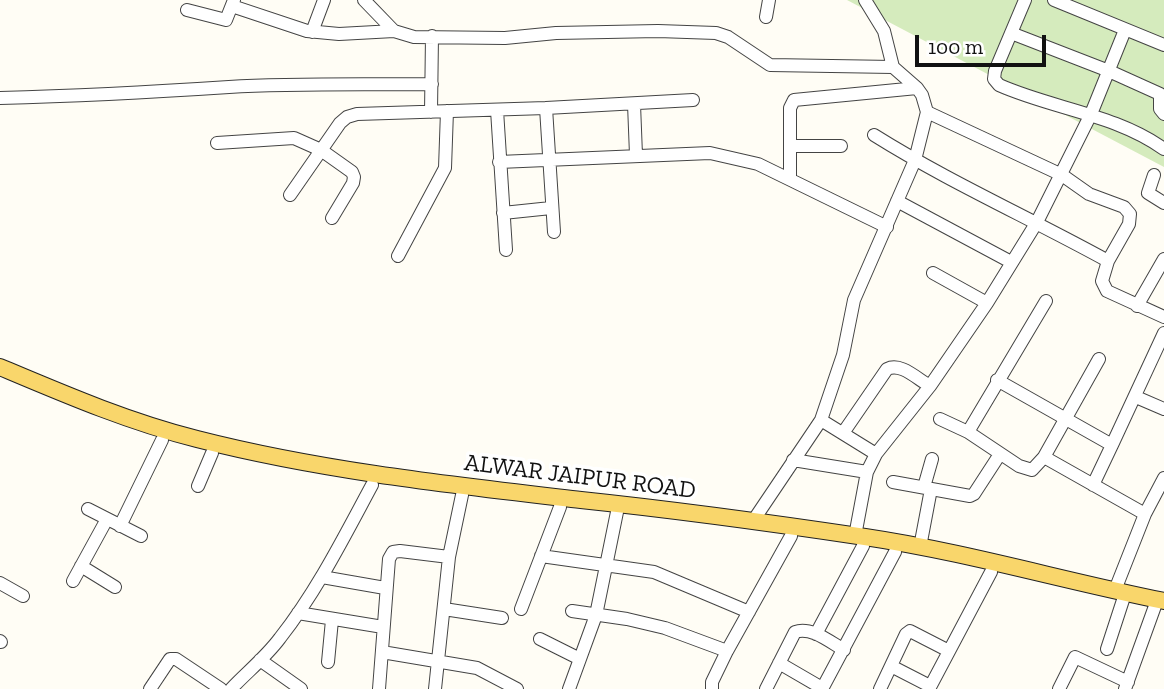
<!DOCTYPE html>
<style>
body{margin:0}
#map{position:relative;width:1164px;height:689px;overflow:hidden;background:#fffdf5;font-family:"Zilla Slab",serif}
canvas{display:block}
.scale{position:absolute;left:915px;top:35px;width:131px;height:32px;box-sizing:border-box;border:4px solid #111;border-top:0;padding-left:9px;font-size:21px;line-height:24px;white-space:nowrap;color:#111;-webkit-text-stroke:5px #fff;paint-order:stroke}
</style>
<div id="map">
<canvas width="1164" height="689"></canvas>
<div class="scale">100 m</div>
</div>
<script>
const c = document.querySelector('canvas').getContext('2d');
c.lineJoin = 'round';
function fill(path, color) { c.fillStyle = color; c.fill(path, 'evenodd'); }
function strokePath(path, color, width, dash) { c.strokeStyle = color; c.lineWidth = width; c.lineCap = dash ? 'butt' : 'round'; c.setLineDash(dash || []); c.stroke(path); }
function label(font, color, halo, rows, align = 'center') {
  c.font = font + ' "Zilla Slab",serif'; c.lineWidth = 7; c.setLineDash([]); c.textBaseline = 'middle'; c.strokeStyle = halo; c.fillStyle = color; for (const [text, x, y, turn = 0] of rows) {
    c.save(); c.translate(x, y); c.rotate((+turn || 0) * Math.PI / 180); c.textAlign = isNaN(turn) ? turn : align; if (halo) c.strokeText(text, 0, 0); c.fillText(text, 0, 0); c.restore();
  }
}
fill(new Path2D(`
 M847 0H1164V167Z`), '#d5ebbd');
const minor = new Path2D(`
 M364 0 394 31 414 37 505 38 556 33 658 31 716 33 728 37 770 65 893 67
 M865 0 884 31 893 67 917 88 922 95 927 112 1062 175 1089 194 1124 207 1130 214 1129 224 1108 261C1030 218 949 182 874 135
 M1025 0 995 71 994 79 999 85C1053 109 1115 114 1164 149
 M1054 0 1164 45
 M232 6 307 31 339 34 394 31
 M187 10 226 20 234 0
 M766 17 769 0
 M312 32 324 0
 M1011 33 1109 71 1160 94V109L1164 114
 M0 98C77 96 153 92 229 87 296 83 364 85 432 84
 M634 104 636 155
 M546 108 554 232
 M497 110 506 250
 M431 112 432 36
 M217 143 294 138 321 150 352 172 354 177 353 183 332 218
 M791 146H841
 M499 162 710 153 758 164 887 227
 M1154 175 1148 193 1164 203
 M790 178V108L794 100 917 88
 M290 195 340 123 347 117 357 114 546 108 693 100
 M897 201 1011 262
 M503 213 551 208
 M398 256 445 168 447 111
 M1108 261 1102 281 1107 291 1164 317
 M933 273 987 303
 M1137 306 1164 259
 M997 380 1112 445 1164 333
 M1136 397 1164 409
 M940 419 968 432 1019 466 1032 470 1044 457 1099 359
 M821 420 876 454
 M968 432 1046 301
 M843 433 887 369C901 362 917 379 930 386
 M1044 457 1145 514
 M793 460 867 472
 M893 482 970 496 974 494 1000 454
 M1093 485 1112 445
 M198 486 212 453
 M924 487 932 459
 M88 509 141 536
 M753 521 821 420 843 355 854 300 915 160 927 112
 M120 526 162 440
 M855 536 867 472 876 454 930 386 987 303 1037 222 1091 114 1125 30
 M920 547 931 489
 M541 556 654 572 749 612
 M81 566 115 587
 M322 577 385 588
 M73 581 107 519
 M0 583 23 596
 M1115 590 1145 514 1164 478
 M444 609 502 618
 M521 609 560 507
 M572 611 627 619 665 628 727 651
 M298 613 383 627
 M816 634 863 546
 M540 639 580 659
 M0 641 1 642
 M1107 649 1123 600
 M382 652 477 668 517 689
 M260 660 301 689
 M328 662 332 620
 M779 663 822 688
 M891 666 930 686
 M150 689 170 659H176L221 689
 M231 689C247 672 266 657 280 638 317 591 344 537 372 485
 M379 689 389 559 393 552 400 551 449 557
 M435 689 449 557 462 495
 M569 689 596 615 617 512
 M712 689V682L727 651 791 536
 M766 689 795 632C811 626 830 642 844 650
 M822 689 895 552
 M880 689 906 634 910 631 949 651
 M929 689 991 572
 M1059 689 1075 657 1128 682
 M1125 689 1155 606`);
const major = new Path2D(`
 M0 367C64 394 129 422 197 439 322 471 452 485 581 500 676 510 771 523 865 537 966 552 1064 581 1164 601`);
strokePath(minor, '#444', 14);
strokePath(major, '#222', 18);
strokePath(minor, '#fff', 12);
strokePath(major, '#f9d66b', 16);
label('24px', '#111', '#fff', [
 ["ALWAR JAIPUR ROAD",580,477,7]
]);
</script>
